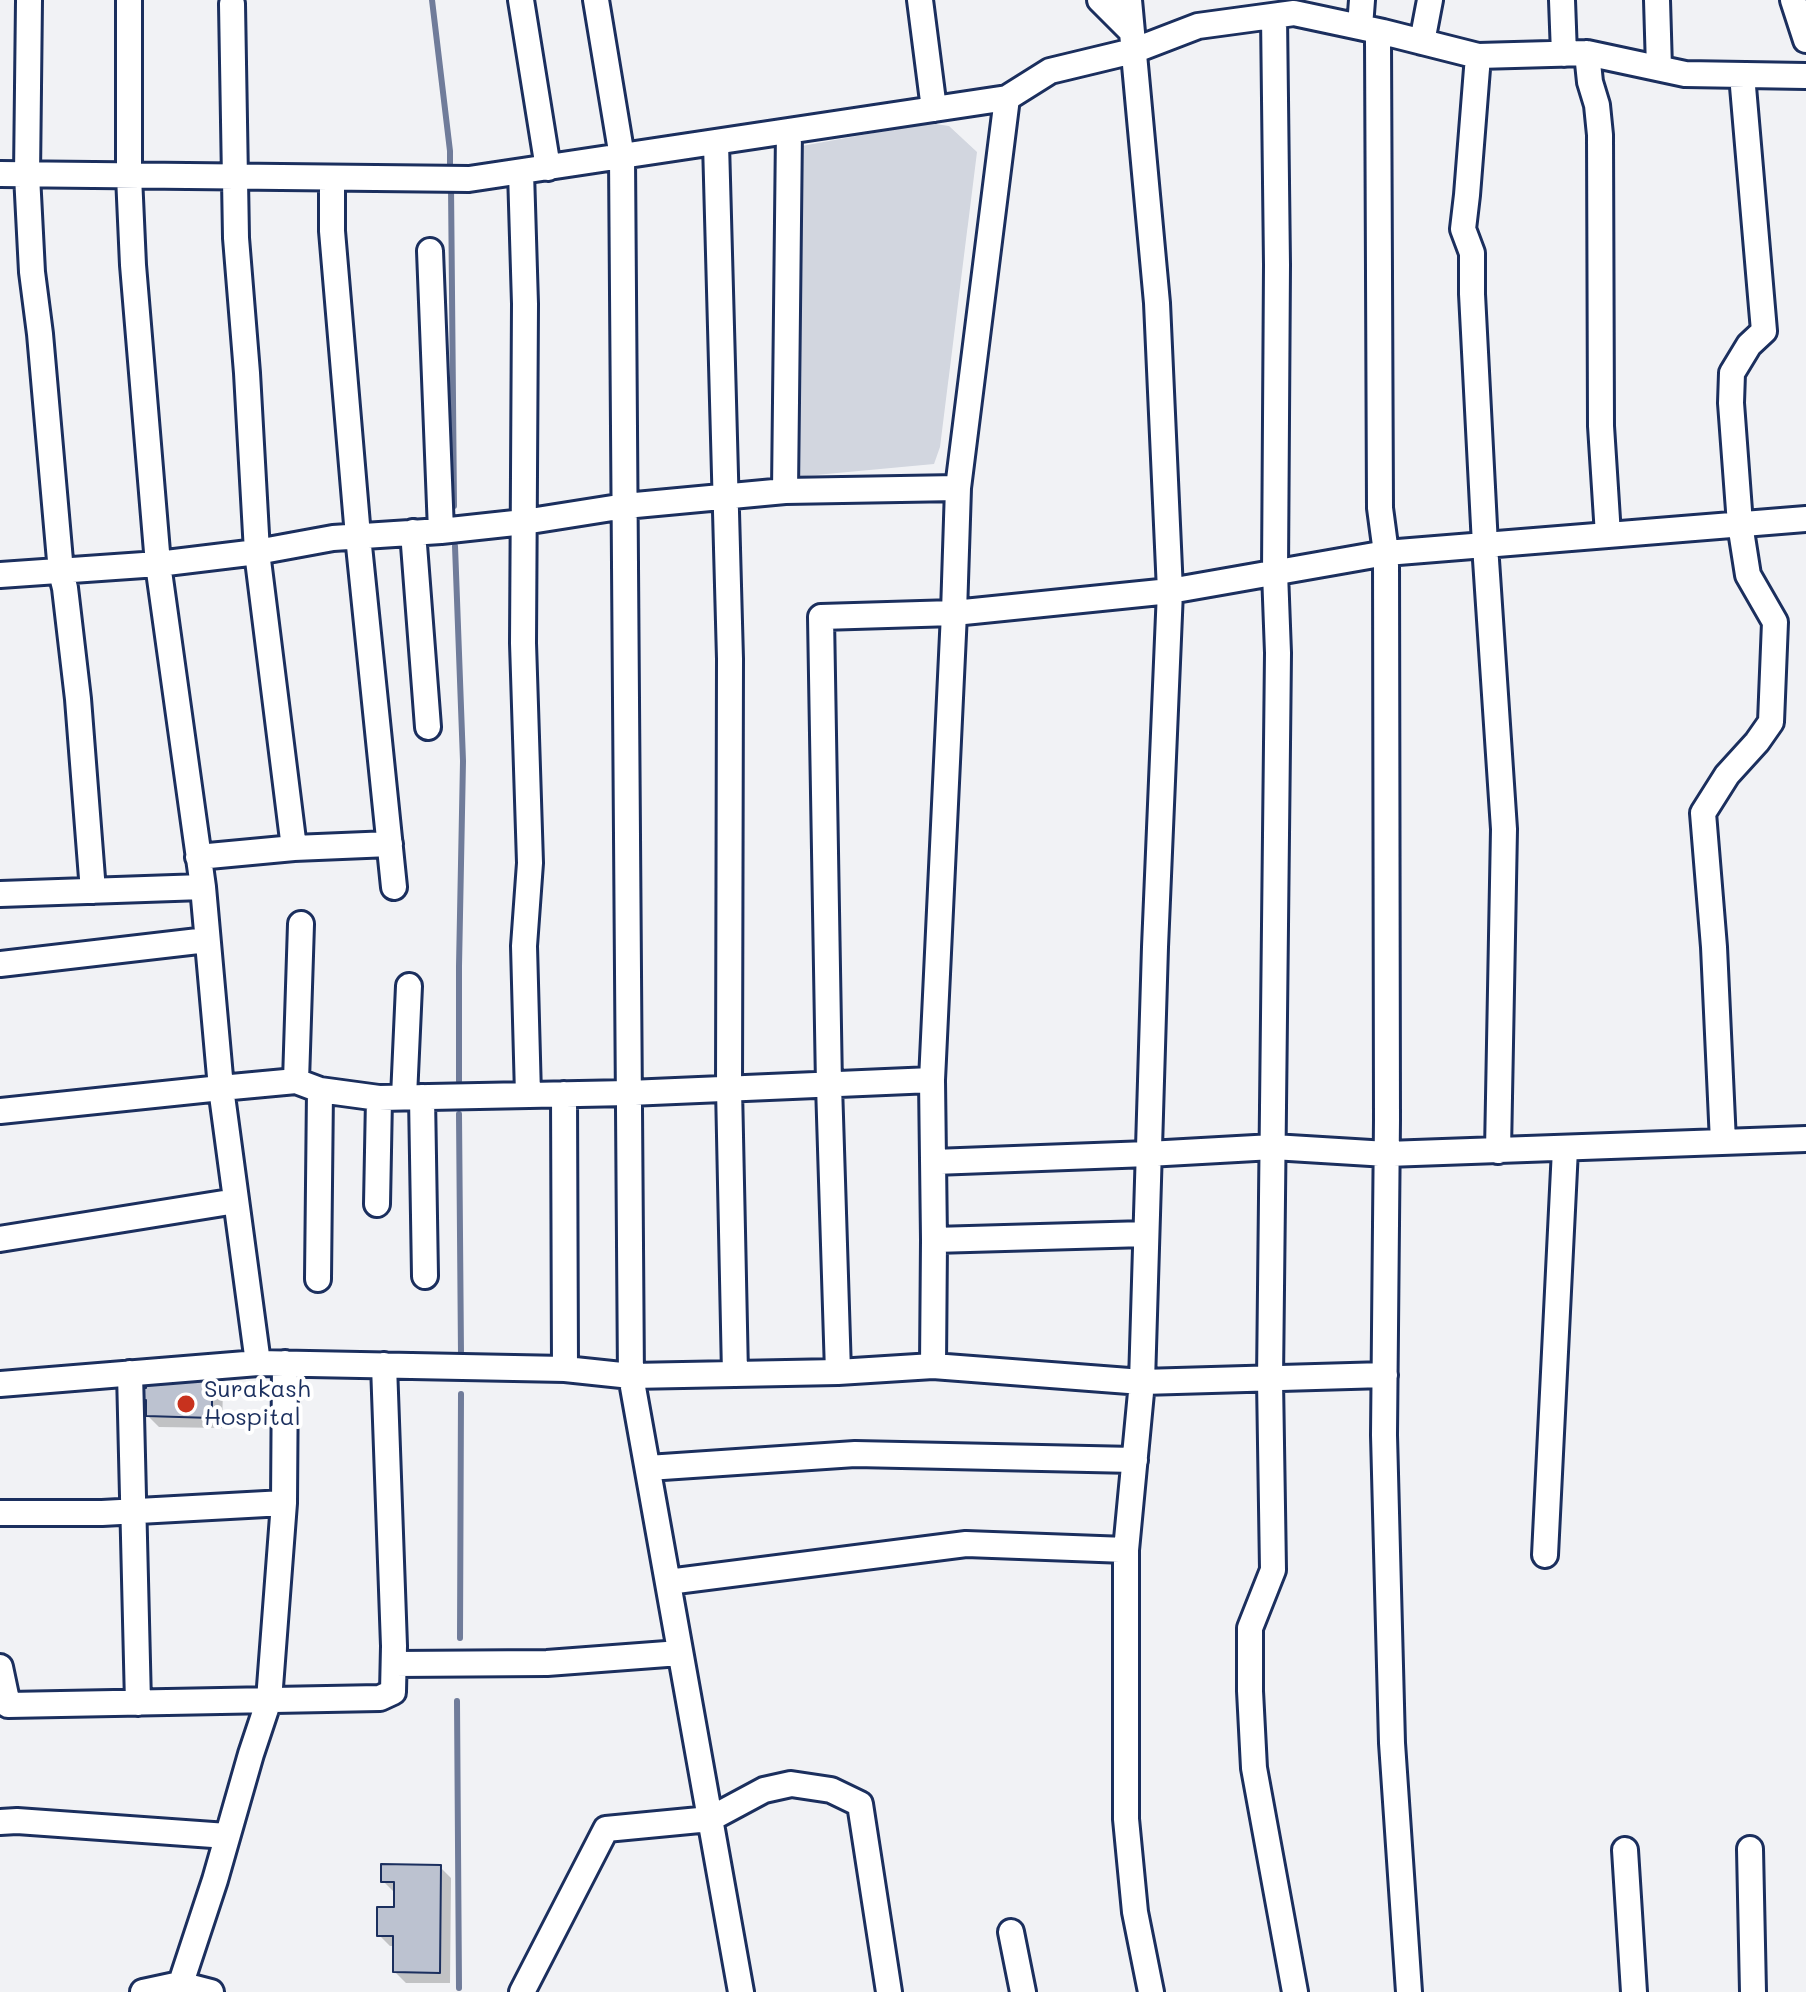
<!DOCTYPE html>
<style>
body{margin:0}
canvas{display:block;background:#f1f2f5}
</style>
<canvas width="1806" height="1992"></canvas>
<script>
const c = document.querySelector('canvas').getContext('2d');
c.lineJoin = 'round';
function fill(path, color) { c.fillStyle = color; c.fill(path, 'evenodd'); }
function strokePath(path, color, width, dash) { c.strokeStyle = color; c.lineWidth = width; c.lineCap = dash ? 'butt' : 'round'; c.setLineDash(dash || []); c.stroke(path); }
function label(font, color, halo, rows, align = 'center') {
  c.font = font + ' Mali,sans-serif'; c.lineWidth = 8; c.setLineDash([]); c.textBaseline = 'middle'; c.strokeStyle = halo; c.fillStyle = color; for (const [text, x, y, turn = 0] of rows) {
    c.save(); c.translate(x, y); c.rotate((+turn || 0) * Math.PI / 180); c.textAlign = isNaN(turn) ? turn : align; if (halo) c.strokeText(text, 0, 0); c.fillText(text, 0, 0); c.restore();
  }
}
fill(new Path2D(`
 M929 123 949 126 977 152 940 447 934 464 794 477 796 147Z`), '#d2d6df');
fill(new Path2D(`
 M212 1377 223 1388 222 1428 159 1427 148 1416V1407L140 1399Z
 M440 1867 451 1878 450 1983H406L395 1972V1946H390L379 1935 396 1909V1892H394L383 1881Z`), '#0003');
strokePath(new Path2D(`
 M432 0 450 151V174
 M451 186 454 506
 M455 546 463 761 459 966V1081
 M459 1114 461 1355
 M460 1638 461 1394
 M457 1701 459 1988`), '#707c9a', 6);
const building = new Path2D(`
 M146 1374 212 1375V1418L146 1416V1400H138V1388H146Z
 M381 1864 441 1865 440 1973 393 1972V1936H377V1907H394V1882H381Z`);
fill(building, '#bcc2d0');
strokePath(building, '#1b2f5e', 2);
const minor = new Path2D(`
 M29 0 27 175 32 272 40 334 61 572 65 588 78 699 93 891
 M521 0 548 168
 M596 0 622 157 631 1376 741 1992
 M920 0 934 109
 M1100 0 1131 31
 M1129 0 1157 303 1170 591 1155 947 1142 1382 1126 1550V1819L1135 1912 1151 1992
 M1562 0 1564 54
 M1657 0 1659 68
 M1793 0 1806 40
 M232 4 236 238 247 373 257 552 294 848
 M1274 16 1277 265 1275 572 1278 653 1270 1380 1273 1570 1250 1628V1691L1254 1768 1295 1992
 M1360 27 1362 0
 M1383 32 1378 39 1380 508 1386 553 1387 1119 1384 1435 1392 1743 1409 1992
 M1422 42 1430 0
 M1587 53 1590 82 1597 105 1600 135 1601 426 1608 535
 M1478 56 1467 195 1463 229 1472 253V294L1485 545 1504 829 1498 1151
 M716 143 730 659 729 1088 735 1374
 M521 172 525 304 523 643 530 863 524 946 528 1095
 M0 174 469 179 1007 98 1050 71 1133 51 1198 26 1294 13 1383 32 1478 56 1587 53 1685 74 1806 76
 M332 178V231L358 536 394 887
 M430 251 441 531
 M785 491 789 131
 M413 532 428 727
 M0 575 158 564 257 552 333 538 441 531 524 522 625 506 785 491 958 488
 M198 857 294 848 390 844
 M0 894 203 887
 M0 964 207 940
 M296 1081 301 924
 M564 1094 565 1369
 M404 1097 409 986
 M422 1097 425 1276
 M0 1111 221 1088 203 887 158 564 133 265 129 176V0
 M1723 1142 1714 947 1703 813 1727 775 1757 742 1771 722 1775 622 1748 575 1740 524 1731 403 1732 373 1749 345 1764 331 1742 75
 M934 1162 1148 1154 1273 1147 1387 1154 1806 1139
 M377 1204 379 1098
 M0 1239 236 1201
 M934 1240 1146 1234
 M318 1279 320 1090
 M258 1363 221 1088 296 1081 320 1090 379 1098 629 1093 932 1080
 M933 1366 934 1240 932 1080 954 613 958 488 1007 98
 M838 1372 829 1085 821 617 954 613 1170 591 1386 553 1806 519
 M130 1373 138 1703
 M0 1384 258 1363 565 1369 631 1376 838 1372 933 1366 1142 1382 1385 1375
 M648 1468 855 1454 1135 1460
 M0 1513H102L284 1503
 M1545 1555 1565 1149
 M668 1582 966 1544 1126 1550
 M394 1664 547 1663 680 1653
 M0 1667 8 1705 380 1698 393 1692 394 1646 384 1365
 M0 1822 17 1821 227 1836
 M1750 1849 1753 1992
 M1625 1850 1634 1992
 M1011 1932 1023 1992
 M143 1992 180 1984 211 1992
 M178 1992 215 1880 251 1754 269 1700 284 1503 285 1363
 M522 1992 606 1829 710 1819 764 1790 791 1784 831 1790 860 1804 889 1992`);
strokePath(minor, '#1b2f5e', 30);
strokePath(minor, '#fff', 24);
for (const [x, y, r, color] of [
 [186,1404,10,"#c8321e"]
]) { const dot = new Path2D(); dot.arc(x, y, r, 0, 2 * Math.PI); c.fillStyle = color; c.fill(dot); strokePath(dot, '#fff', 3); }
label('24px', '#1b2f5e', '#fff', [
 ["Surakash",204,1390],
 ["Hospital",204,1418]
], 'left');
</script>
